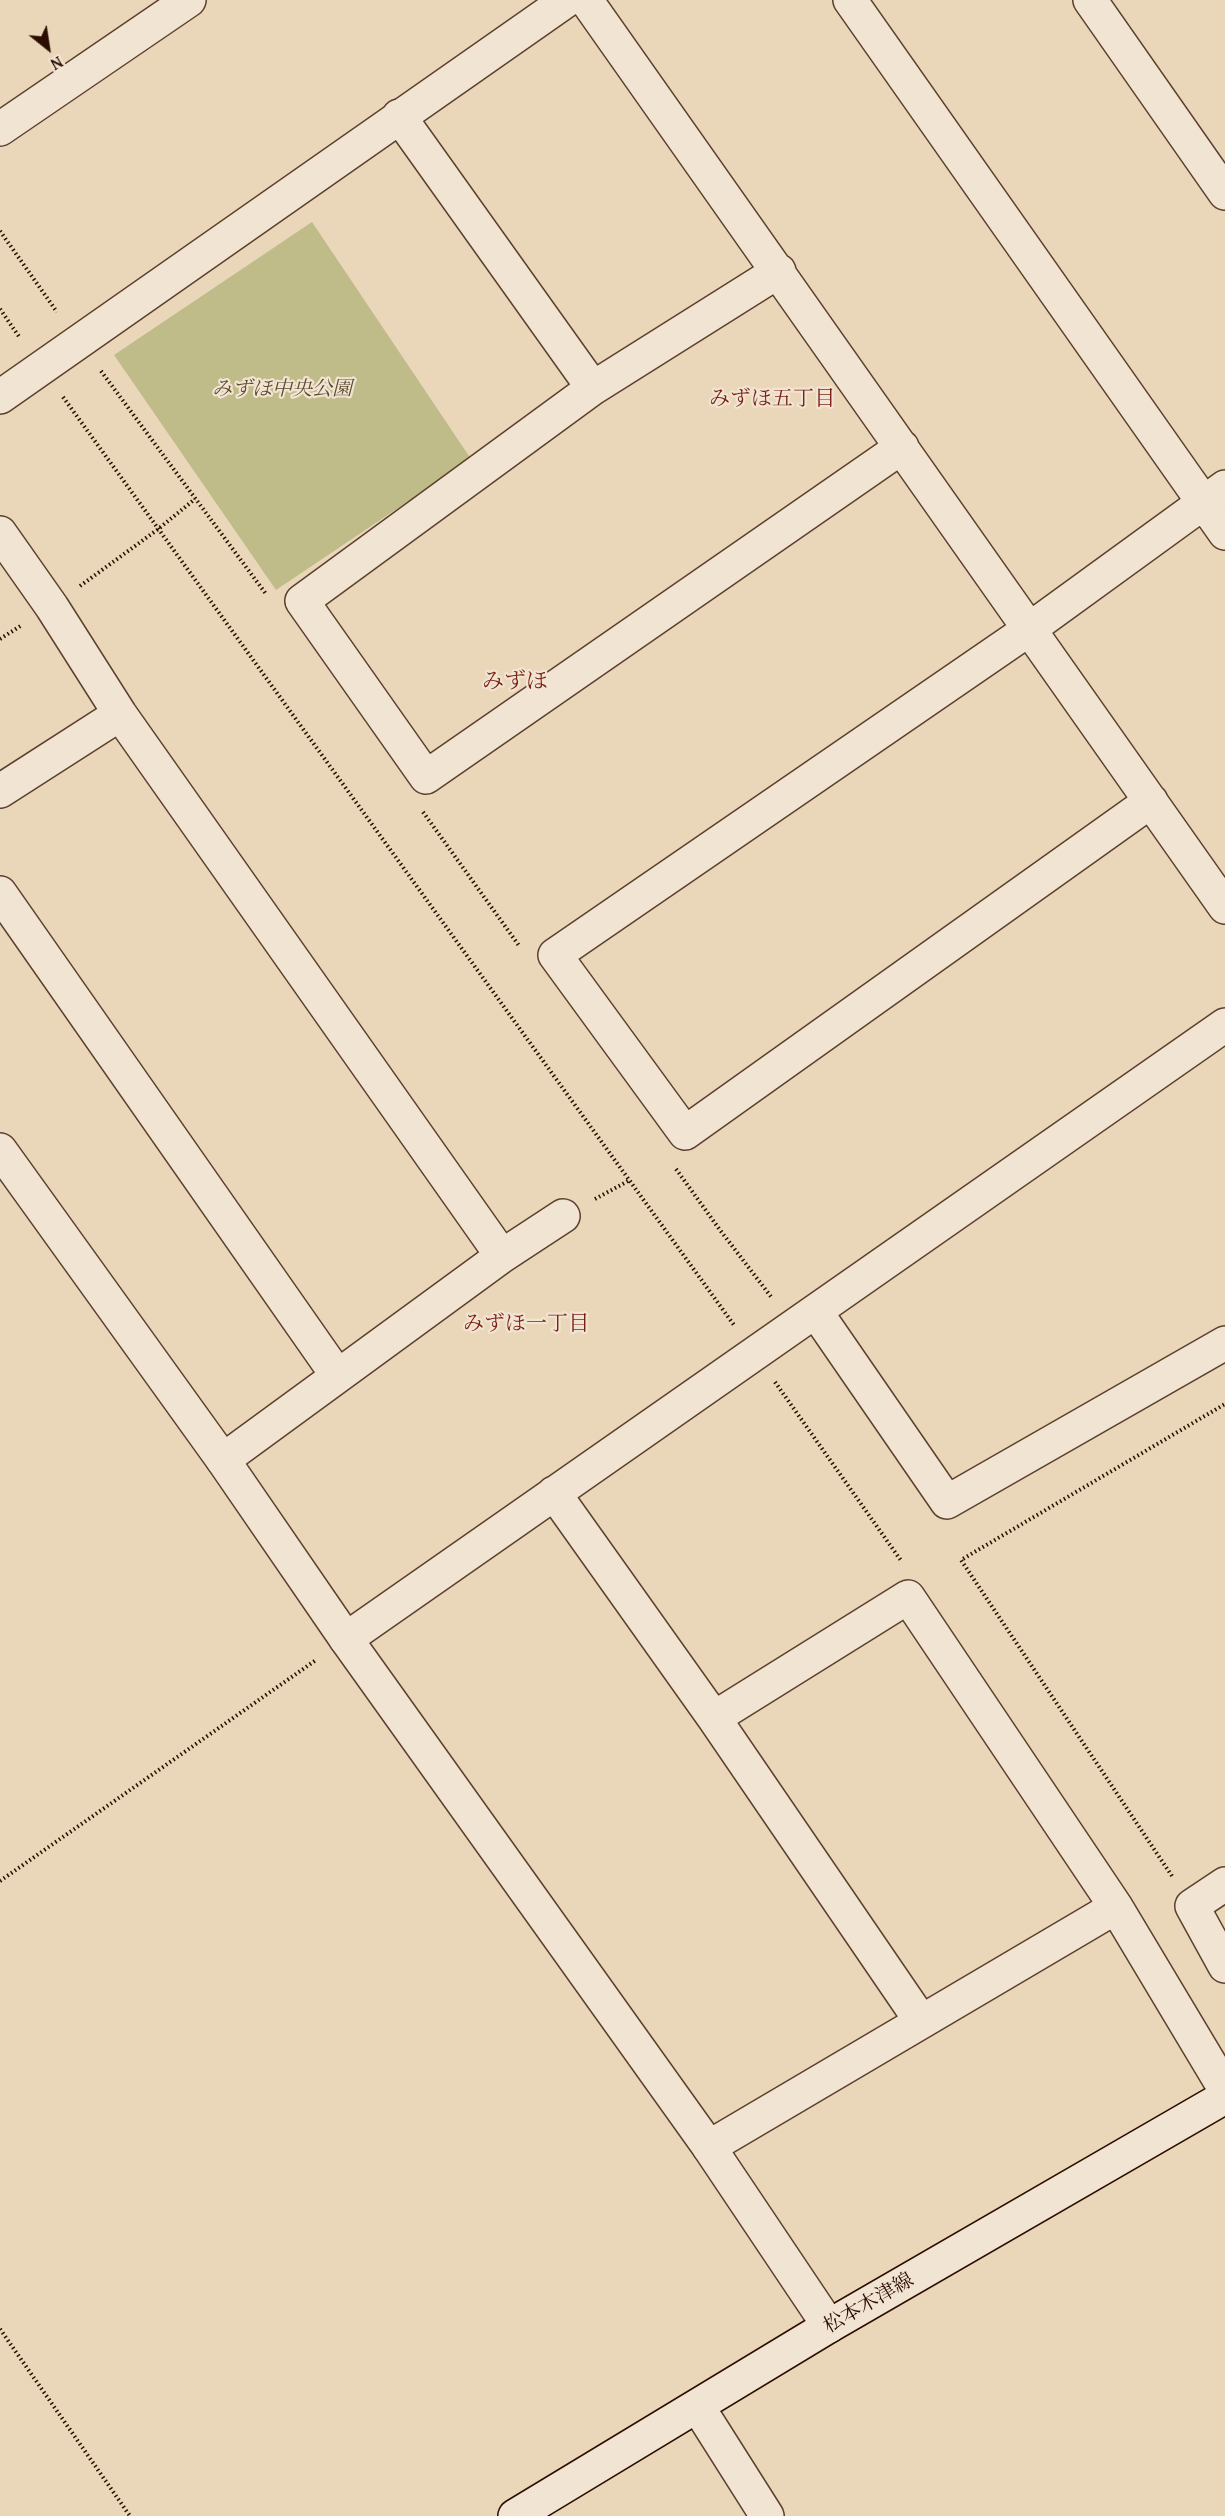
<!DOCTYPE html>
<meta charset="utf-8">
<style>
body{margin:0}
#map{position:relative;width:1225px;height:2516px;overflow:hidden;background:#ead6b9;font-family:"Gentium Book Plus",serif}
canvas{display:block}
.north{position:absolute;left:18px;top:18px;width:60px;height:60px;-webkit-text-stroke:4px #f1e4d2;paint-order:stroke;rotate:150deg;font-size:16px;font-weight:700;line-height:24px;text-align:center;color:#2c0e00}
.north::after{content:'';display:block;margin:auto;width:21px;height:27px;background:#2c0e00;clip-path:polygon(50% 0,100% 100%,50% 72%,0 100%)}
</style>
<div id="map">
<canvas width="1225" height="2516"></canvas>
<div class="north">N</div>
</div>
<script>
const c = document.querySelector('canvas').getContext('2d');
c.lineJoin = 'round';
function fill(path, color) { c.fillStyle = color; c.fill(path, 'evenodd'); }
function strokePath(path, color, width, dash) { c.strokeStyle = color; c.lineWidth = width; c.lineCap = dash ? 'butt' : 'round'; c.setLineDash(dash || []); c.stroke(path); }
function label(font, color, halo, rows, align = 'center') {
  c.font = font + ' "Gentium Book Plus","Noto Serif JP",serif'; c.lineWidth = 4.5; c.setLineDash([]); c.textBaseline = 'middle'; c.strokeStyle = halo; c.fillStyle = color; for (const [text, x, y, turn = 0] of rows) {
    c.save(); c.translate(x, y); c.rotate((+turn || 0) * Math.PI / 180); c.textAlign = isNaN(turn) ? turn : align; if (halo) c.strokeText(text, 0, 0); c.fillText(text, 0, 0); c.restore();
  }
}
fill(new Path2D(`
 M312 222 471 459 276 590 114 355Z`), '#bfbc8a');
const minor = new Path2D(`
 M586 0 1225 907
 M850 0 1225 533
 M1090 0 1225 193
 M399 116 593 388
 M0 129 189 0
 M779 271 593 388 302 601 426 777 902 447
 M0 533 52 607 120 714 502 1256
 M0 791 120 714
 M1151 801 685 1133 555 955 1031 628 1225 487
 M0 893 337 1375
 M816 1312 947 1502 1225 1343
 M223 1460 502 1256 563 1216
 M554 1493 714 1718 921 2021
 M346 1639 1225 1025
 M714 1718 908 1597 1116 1907 1225 2089
 M1225 1884 1192 1906 1225 1966
 M709 2147 1116 1907
 M698 2407 767 2516`);
const tertiary = new Path2D(`
 M0 397 567 0
 M0 1150 223 1460 346 1639 709 2147 829 2326`);
const secondary = new Path2D(`
 M515 2516 829 2326 1225 2097`);
strokePath(minor, '#5c402e', 36);
strokePath(tertiary, '#5c402e', 36);
strokePath(secondary, '#2c0e00', 36);
strokePath(new Path2D(`
 M0 231 57 312
 M0 309 20 338
 M101 371 266 594
 M63 397 734 1325
 M80 586 157 530 195 499
 M0 639 22 625
 M423 812 520 947
 M676 1169 720 1230 772 1298
 M595 1199 630 1180
 M775 1382 902 1562
 M1172 1876 961 1560 1225 1404
 M0 1881 316 1660
 M0 2329 130 2516`), '#2c0e00', 4, [1.5, 3]);
strokePath(minor, '#f1e4d2', 33);
strokePath(tertiary, '#f1e4d2', 33);
strokePath(secondary, '#f1e4d2', 33);
label('italic 20px', '#5f4b30', '#f1e4d2', [
 ["みずほ中央公園",282,390]
]);
label('20px', '#2c0e00', '#f1e4d2', [
 ["松本木津線",869,2304,-30]
]);
label('21px', '#7a1f14', '#f1e4d2', [
 ["みずほ五丁目",772,400],
 ["みずほ一丁目",526,1325]
]);
label('22px', '#7a1f14', '#f1e4d2', [
 ["みずほ",515,682]
]);
</script>
